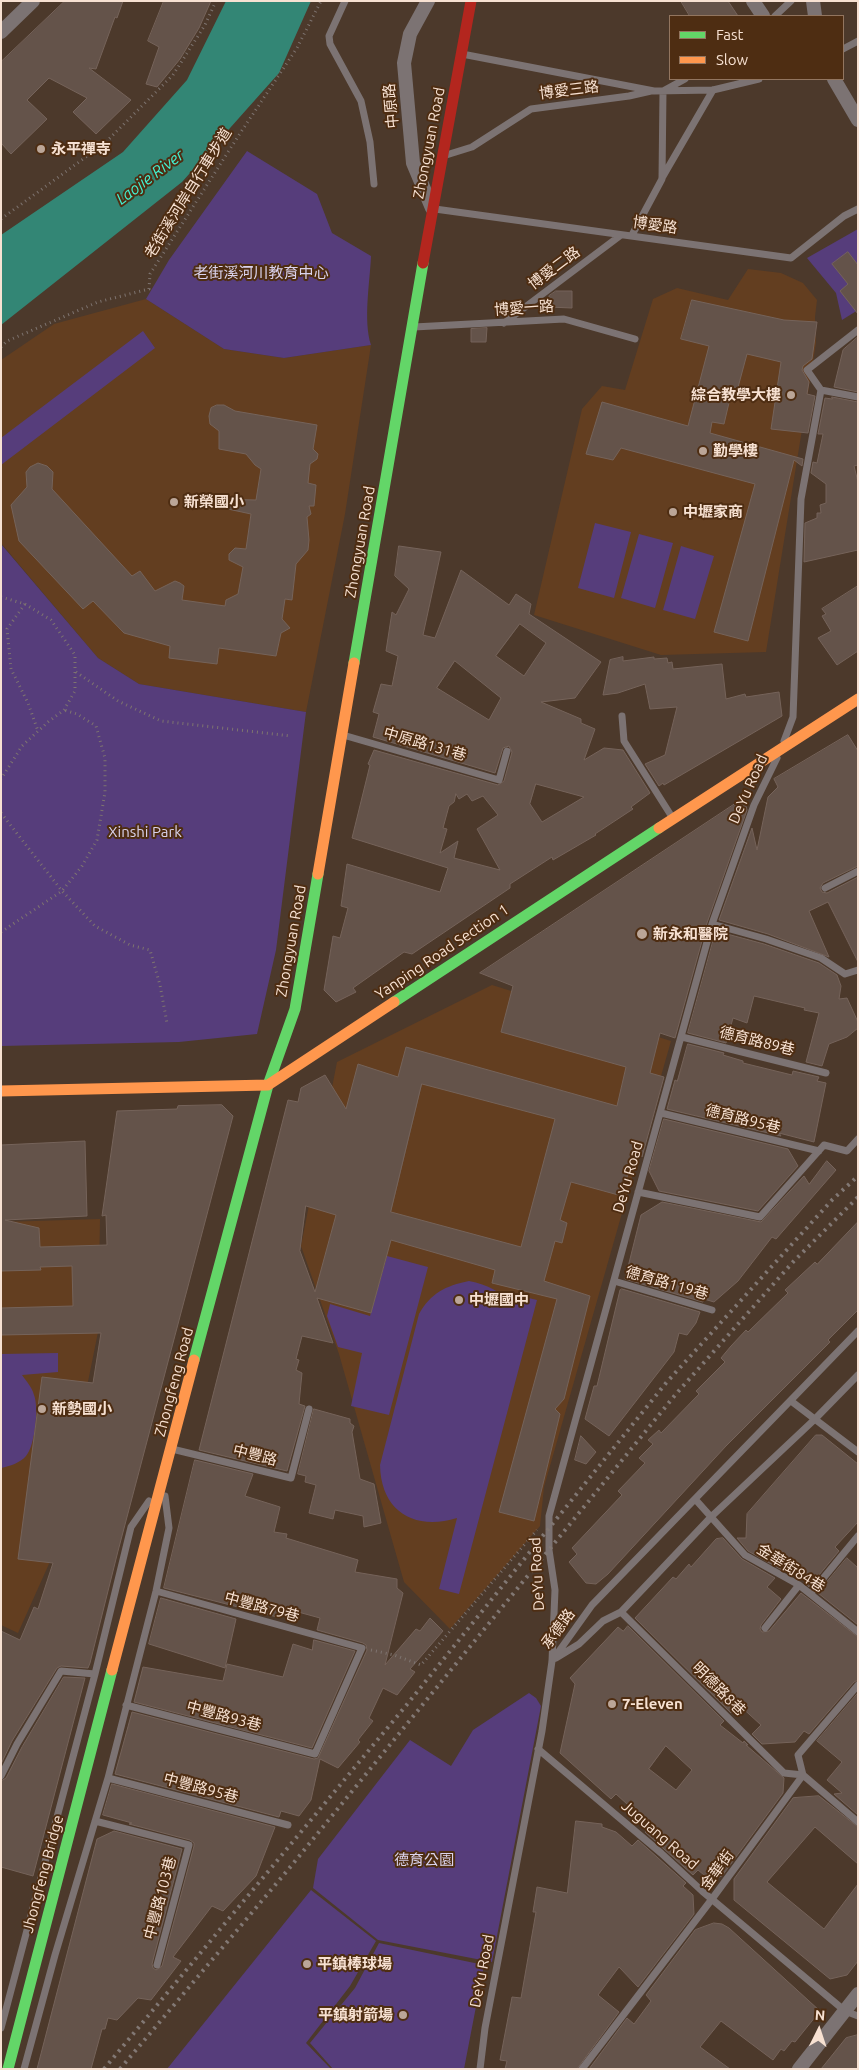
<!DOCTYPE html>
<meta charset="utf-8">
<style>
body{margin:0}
#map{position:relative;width:859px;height:2070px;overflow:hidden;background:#4c392b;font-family:Ubuntu,sans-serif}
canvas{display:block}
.frame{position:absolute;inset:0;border:2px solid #f7e1d2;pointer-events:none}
.legend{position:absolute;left:669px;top:15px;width:175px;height:65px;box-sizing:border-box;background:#4e2d12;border:1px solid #92755f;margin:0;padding:6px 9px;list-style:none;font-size:15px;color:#f7e1d2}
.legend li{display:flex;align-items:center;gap:10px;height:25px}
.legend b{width:25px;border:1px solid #92755f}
.north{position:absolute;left:794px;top:2005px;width:50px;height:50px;-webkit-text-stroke:4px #4e2d12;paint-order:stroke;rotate:4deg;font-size:14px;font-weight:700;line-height:20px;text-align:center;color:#f7e1d2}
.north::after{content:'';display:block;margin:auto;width:18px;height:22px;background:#f7e1d2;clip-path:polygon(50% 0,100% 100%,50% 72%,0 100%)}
</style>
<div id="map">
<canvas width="859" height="2070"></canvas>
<div class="frame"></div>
<ul class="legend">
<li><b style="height:6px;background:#63d668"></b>Fast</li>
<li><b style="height:6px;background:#ff974d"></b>Slow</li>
</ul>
<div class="north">N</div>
</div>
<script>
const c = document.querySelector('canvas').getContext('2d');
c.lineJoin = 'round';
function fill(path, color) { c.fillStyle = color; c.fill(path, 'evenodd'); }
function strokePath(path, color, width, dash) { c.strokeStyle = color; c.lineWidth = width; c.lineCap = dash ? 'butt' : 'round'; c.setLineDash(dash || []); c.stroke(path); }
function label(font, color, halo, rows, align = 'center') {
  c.font = font + ' Ubuntu,"Noto Sans TC",sans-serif'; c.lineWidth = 4; c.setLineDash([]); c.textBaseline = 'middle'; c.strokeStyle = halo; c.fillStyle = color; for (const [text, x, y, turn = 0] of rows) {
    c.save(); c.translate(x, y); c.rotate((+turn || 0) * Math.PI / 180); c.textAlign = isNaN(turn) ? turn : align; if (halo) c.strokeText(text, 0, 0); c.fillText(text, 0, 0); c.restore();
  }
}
fill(new Path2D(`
 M748 269 781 273 803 283 817 300 815 317 816 343 766 652 661 655 534 615 582 409 602 386 625 390 653 299 677 288 728 300Z
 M146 299 224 349 284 358 371 345 345 514 306 712 139 684 98 658 1 543V360L54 324Z
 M492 985 671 1041 544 1487 540 1526 450 1629 404 1582 339 1354 301 1246 337 1062Z
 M100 1219 98 1332 67 1486 61 1537 18 1633 1 1625V1222Z`), '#633e20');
fill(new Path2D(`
 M247 151 317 194 332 233 371 256C370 282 363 320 371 345L284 358 224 349 146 299 169 260Z
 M858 229V310L842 320 836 293 807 258Z
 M143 331 155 348 1 465V438Z
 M595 523 631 532 614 598 578 588Z
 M639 534 673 543 655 608 621 598Z
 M1 544 98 658 139 684 306 712 276 950 257 1034 179 1042 1 1046Z
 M681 546 714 556 695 619 663 610Z
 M387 1256 428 1267 389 1415 351 1406 362 1353 338 1347 327 1316 330 1304 370 1316Z
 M469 1281C488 1285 501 1291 513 1306L516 1295 537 1300 459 1594 439 1589 457 1518C415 1531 381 1512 380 1465L419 1314C431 1293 445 1286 469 1281Z
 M58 1353V1372L22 1375C26 1381 32 1387 34 1395 39 1407 35 1446 26 1456 20 1463 10 1466 1 1468V1354Z
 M529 1693 536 1698 541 1706 492 1962 378 1940 313 1888 318 1859 410 1740 451 1766 473 1730Z
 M311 1890 376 1941 350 1986 306 2043 331 2069H167Z
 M379 1943 484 1965 464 2069H333L310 2043 355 1988Z`), '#563d7b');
fill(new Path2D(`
 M226 1H311L279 73 182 182 1 325V235L123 152 187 80Z`), '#338675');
const building = new Path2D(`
 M65 1H123L117 18 115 17 96 69 89 68 131 100 96 134 73 112 87 98 49 78 27 100 47 119 11 154 1 143V62Z
 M164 1H211L199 28 180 59 157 87 146 84 159 47 148 41Z
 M681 1H728L738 16H690Z
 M848 252 858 265V314L840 291 848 284 832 264Z
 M556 291H572V308L548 307 549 296Z
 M692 300 784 320 817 322 812 359 803 366 802 370 809 382 807 394 815 396 808 433 771 429 781 362 747 354 737 391 732 390 724 424 712 422 710 433 803 459 802 466 794 460 748 641 714 632 755 484 621 448 613 460 586 454 602 402 688 426 709 346 681 339Z
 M487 328 486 342H471V329Z
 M858 337V392L834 387 843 350Z
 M832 397 858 402V465L854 466 858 482V550L804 562 805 523 817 518V513H821L820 505 826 503V484L811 473 813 462 817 463 823 434H818L825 398 832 399Z
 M217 405H224L235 411 317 425 313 449 318 454 317 459 310 464 308 483 316 485 314 506H309L311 514 307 517 309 540 308 550 296 564 292 600 285 599 282 619 290 628 281 633 276 656 219 648 217 664 169 658 170 646 124 633 93 601 83 609 19 541 11 505 27 487 26 472 30 467 38 463 47 466 53 472 52 489 132 576 140 571 155 591 175 581 180 583 184 586 182 600 225 606 226 600 238 594 243 567 229 560V554L235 548 246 549 251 514 214 506 215 499 256 500 261 469 255 465 246 454 219 449V431L210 424 209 416 211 408Z
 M399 546 441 552 423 635 435 638 461 570 509 605 516 594 531 604 529 614 601 662 575 698 541 702 581 719V723L595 729 584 760 604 748 623 750 650 793 631 807 633 809 595 834 596 835 553 860 552 857 510 884V888L412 954 404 952 353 988 356 992 336 1002 324 990 333 936 340 938 348 908 341 906 347 864 440 892 448 868 352 838 370 765 368 764 374 750 498 785 504 781 512 752 509 746 503 748 495 773 373 737 379 714 373 712 381 684 392 686 398 656 386 651 392 612 396 615 409 589 395 576ZM520 624 546 643 524 676 496 656ZM455 661 501 698 489 720 437 688ZM536 784 584 797 542 822 530 804ZM456 794 459 799 467 794 472 801 483 796 498 815 477 829 500 870 454 858 458 841 440 853 447 829 443 828 449 806 454 802Z
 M858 586V651L837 665 818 638 831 631 822 616 826 614 822 609Z
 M623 657V661L654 657V659L667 658 668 663 672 662 673 669 722 664 726 699 745 694 746 697 779 692 782 716 664 785 663 783 659 786 645 764 665 755 677 707 650 709 645 684 618 693 603 695 610 660Z
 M848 735 858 751V866L823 883 820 888 822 892 827 893 858 877V962L828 902 809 911 829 957 768 934 719 920 752 828 757 850 768 797 778 787 774 779Z
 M744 798 747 810 707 923 675 1038 660 1033 650 1073 664 1077 642 1157 636 1144 622 1196 571 1182 560 1220 567 1223 562 1243 555 1241 544 1281 590 1296 564 1399 555 1409 560 1414 534 1521 499 1512 557 1299 492 1283 495 1270 391 1240 371 1313 317 1298 333 1343 302 1336 296 1359 299 1360 296 1370 302 1373 299 1404 305 1406 287 1471 199 1450 288 1100 298 1102 301 1088 325 1075 346 1109 358 1064 398 1077 406 1047 617 1106 626 1067 501 1032 513 986 480 973ZM422 1084 555 1119 521 1247 391 1212ZM306 1206 336 1215 315 1292 300 1251Z
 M716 931 764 944 819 963 837 975 841 986 839 999 847 998 858 1022V1028L847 1037 829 1044 822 1066 806 1062 819 1013 804 1010 805 1008 754 996 747 1023 733 1018 726 1043 688 1033Z
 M688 1044 724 1053 723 1055 743 1061V1063L792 1075 793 1071 819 1077 817 1081 826 1083 814 1142 779 1133 781 1136 667 1109 675 1080 677 1081Z
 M222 1105 233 1116 118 1551 90 1663 88 1668 61 1666 57 1668 12 1741 1 1764V1631L20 1640 34 1607 38 1609 53 1563 18 1559 42 1377 93 1383 101 1333 1 1335V1308L73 1306 72 1266 40 1267 41 1270 1 1271V1145L85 1141 87 1216 5 1220 39 1228 40 1247 107 1245 106 1215 102 1216 117 1111 177 1109 178 1106Z
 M664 1119 788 1149 798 1166 758 1211 659 1191 649 1171Z
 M827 1161 836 1170 776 1239 772 1237 738 1281 714 1302 704 1299 703 1302 625 1279 641 1215 662 1202 761 1222 804 1176 809 1184Z
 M858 1222V1310L828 1340 830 1342 726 1446 608 1574 596 1584 586 1583 569 1562 577 1554 572 1548 622 1495 618 1491 645 1463 639 1458 653 1444 648 1440 659 1430 661 1433 699 1394 696 1391 725 1362 721 1358 731 1346 746 1330 748 1332 788 1293 785 1290 815 1262 817 1264Z
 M622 1289 700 1312 696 1323 687 1335 679 1333 674 1352 609 1436 585 1419 594 1386H597L620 1290Z
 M314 1409 350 1419V1423L354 1426 352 1432 360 1479 374 1484 381 1523 364 1527 363 1516 335 1510 333 1519 309 1513 316 1485 305 1482 306 1476 298 1474Z
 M816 1435H822L858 1464V1522L835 1547 839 1551 809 1587 807 1585 810 1581 788 1564 782 1570 748 1551 737 1538H746L747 1514Z
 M581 1436 596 1452 586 1464 575 1460Z
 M195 1460 253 1474 245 1496 280 1507 274 1532 287 1534 286 1538 358 1560 355 1572 397 1579V1588L403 1593 385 1665 416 1629 420 1631 430 1618 443 1631 410 1669 415 1672 397 1695 383 1688 369 1718 373 1721 358 1740 360 1742 338 1768 320 1759 311 1800 299 1816 281 1811 279 1817 115 1774 132 1712 314 1759 318 1758 367 1650 366 1645 363 1643 317 1630 320 1618 280 1607 277 1617 164 1588Z
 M723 1538 742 1559 775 1578 767 1587 781 1599 761 1625 760 1629 762 1632 769 1631 801 1593 858 1637V1680L854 1682 809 1734 804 1731 795 1742 762 1744 752 1734 761 1725 738 1704 731 1713 635 1618 673 1577 676 1579 689 1564 691 1567 716 1539Z
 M847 1558 858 1568V1625L818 1593Z
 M161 1598 236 1619 225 1668 149 1644Z
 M628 1626 724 1721 720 1725 743 1743 744 1741 748 1745H746L784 1778 783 1793 722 1876 710 1880 698 1870 693 1875 645 1832 651 1826 616 1794 611 1799 560 1753 575 1684 570 1678 618 1627 623 1631ZM666 1746 692 1770 676 1790 649 1769Z
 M314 1640 355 1651 312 1748 134 1702 143 1667 223 1681 227 1664 283 1677 293 1644 312 1650Z
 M64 1677 85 1678 33 1876 1 1867V1781L6 1778 22 1747Z
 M858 1693V1815L834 1794 842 1793 827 1780 842 1762 817 1741Z
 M112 1784 275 1827 256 1876 223 1911 212 1906 173 1957 181 1961 151 2000 138 1998 117 2020 108 2018 105 2029H102L91 2069H37L97 1839 114 1831 182 1849 152 1964 153 1968 156 1970 162 1966 194 1846V1843L190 1840 129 1824 132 1823 103 1815Z
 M819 1796 858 1827V1864L815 1827 767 1882 824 1929 858 1884V1961L847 1975 830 1979 734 1900V1879L793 1798Z
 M576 1821 602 1824V1827L616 1832 632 1846 638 1840 686 1883 683 1886 693 1895 694 1914 638 1987 619 1967 598 1995 619 2012 577 2069H505L507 2061 500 2060 512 1997 521 1998 536 1912H533L537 1887 567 1893Z
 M714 1923 722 1924 729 1928 820 2011 795 2042 792 2041 784 2051 781 2049 773 2060 721 2021 700 2047 730 2069H589L627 2018 634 2024 651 2001 646 1995 695 1930Z
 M858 2035V2069H821L846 2038Z`);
fill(building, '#64534a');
strokePath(building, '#75635a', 1);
strokePath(new Path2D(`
 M1 219 105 143 173 75 205 25 216 1
 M1 347 7 341 98 302 149 289 150 274 239 135 297 48 321 1
 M1 597 25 604 51 620 75 655V691L64 710 48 722 22 746 1 779
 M25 604 7 629 11 669 28 703 38 731
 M76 672 118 701 161 721 291 736
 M1 813 62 891 95 926 130 945 150 950 160 985 167 1023
 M1 932 62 891 82 866 97 840 105 792V758L96 726 77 714 64 710
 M1 1060H5
 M371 1650 394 1655 421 1665 537 1530`), '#7e7470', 3, [1, 4]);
strokePath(new Path2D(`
 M345 1 329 36 330 44 361 101 370 142 374 184
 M775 16 791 1
 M843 49 858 41
 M462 54 654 91 713 90 759 79
 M443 156 472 147 531 109 629 96 651 91
 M662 178 713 90
 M435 209 791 258 844 216 858 209
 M632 235 662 179 663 91 685 79
 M504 323 621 235
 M414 327 564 319 635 339
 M821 390 858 397
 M622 716 624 741 672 817
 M343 735 499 780 507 751
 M784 741 793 717 801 499 821 390 807 370 858 330
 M825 888 858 871
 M712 924 766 939 821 958 845 974 858 970
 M682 1037 826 1073
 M661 1113 819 1151
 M638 1192 760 1217 824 1145 847 1151 858 1139
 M614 1281 712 1310
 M791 1401 858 1452
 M172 1449 291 1478 309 1409
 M695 1499 745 1555 799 1585 858 1632
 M811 1593 858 1536
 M621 1612 784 1773 803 1775
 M765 1628 799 1585
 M556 1658 579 1644 603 1621 621 1612 712 1516 815 1419 858 1375
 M552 1661 592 1605 858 1331
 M126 1705 315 1754 362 1648 156 1591
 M538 1749 661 1853 702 1891 845 2011 858 2016
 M803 1775 858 1822
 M1 1776 17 1744 61 1671 95 1674
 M108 1778 288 1825
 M95 1821 189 1845 157 1965
 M1 2028 95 1674 131 1527 149 1501
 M24 2069 55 1955 108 1778 156 1591 169 1528 165 1496
 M480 2069 485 2028 542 1731 552 1661 555 1590 549 1550V1516L712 924 754 805 777 758
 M582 2069 712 1899 803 1775 798 1755 858 1685`), '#7c7373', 7);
strokePath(new Path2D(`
 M428 1 410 34 404 63 413 163 432 208
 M753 1 763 16
 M813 1 815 16
 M1 32 33 1
 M834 79 858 120
 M799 2069 858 1994`), '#7c7373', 14);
strokePath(new Path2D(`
 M354 663 423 263
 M394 1002 659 828
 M194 1360 268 1085 295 1009 318 874
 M8 2069 112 1670`), '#63d668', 11);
strokePath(new Path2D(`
 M659 828 858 699
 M318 874 354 663
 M1 1091 268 1085 394 1002
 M112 1670 194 1360`), '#ff974d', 11);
strokePath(new Path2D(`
 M423 263 471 1`), '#b3261e', 11);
strokePath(new Path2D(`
 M104 2069 409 1702 666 1383 832 1200 858 1176
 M120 2069 287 1871 676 1394 793 1262 858 1197`), '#827874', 4, [2.5, 5]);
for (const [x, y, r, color] of [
 [41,149,5,"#bba698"],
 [791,395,5,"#bba698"],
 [703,451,5,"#bba698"],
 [174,502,5,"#bba698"],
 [673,512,5,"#bba698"],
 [642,934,6,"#bba698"],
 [459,1300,5,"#bba698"],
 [42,1409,5,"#bba698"],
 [612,1704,5,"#bba698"],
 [307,1964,5,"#bba698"],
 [403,2015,5,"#bba698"]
]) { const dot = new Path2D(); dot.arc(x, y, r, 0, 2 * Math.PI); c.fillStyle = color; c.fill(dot); strokePath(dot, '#4e2d12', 2); }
label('15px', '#f7e1d2', '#4e2d12', [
 ["博愛三路",569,90,-7],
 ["中原路",391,106,-95],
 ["Zhongyuan Road",429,143,-79],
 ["老街溪河岸自行車步道",188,193,-58],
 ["博愛路",655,225,8],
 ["博愛二路",554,268,-37],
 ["博愛一路",524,308,-4],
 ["Zhongyuan Road",360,542,-80],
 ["中原路131巷",425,744,16],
 ["DeYu Road",748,789,-66],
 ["Zhongyuan Road",291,941,-80],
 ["Yanping Road Section 1",442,952,-34],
 ["德育路89巷",757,1041,14],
 ["德育路95巷",743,1119,14],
 ["DeYu Road",628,1177,-74],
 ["德育路119巷",667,1283,16],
 ["Zhongfeng Road",174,1382,-75],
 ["中豐路",255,1455,14],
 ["金華街84巷",791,1568,32],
 ["DeYu Road",537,1574,-93],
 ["中豐路79巷",262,1607,15],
 ["承德路",558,1629,-54],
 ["明德路8巷",719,1689,45],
 ["中豐路93巷",224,1716,15],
 ["中豐路95巷",201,1788,15],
 ["Juguang Road",660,1835,41],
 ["金華街",717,1870,-54],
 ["Jhongfeng Bridge",43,1874,-75],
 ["中豐路103巷",160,1898,-75],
 ["DeYu Road",482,1971,-79]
]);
label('bold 15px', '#f7e1d2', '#4e2d12', [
 ["永平禪寺",51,149],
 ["綜合教學大樓",781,395,"right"],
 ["勤學樓",713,451],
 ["新榮國小",184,502],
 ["中壢家商",683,512],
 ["新永和醫院",653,934],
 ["中壢國中",469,1300],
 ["新勢國小",52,1409],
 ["7-Eleven",622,1704],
 ["平鎮棒球場",317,1964],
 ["平鎮射箭場",393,2015,"right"]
], 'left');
label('15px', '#dad3ed', '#4e2d12', [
 ["老街溪河川教育中心",261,273],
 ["Xinshi Park",145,832],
 ["德育公園",424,1860]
]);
label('italic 16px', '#43f2d3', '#4e2d12', [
 ["Laojie River",150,177,-37]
]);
</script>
